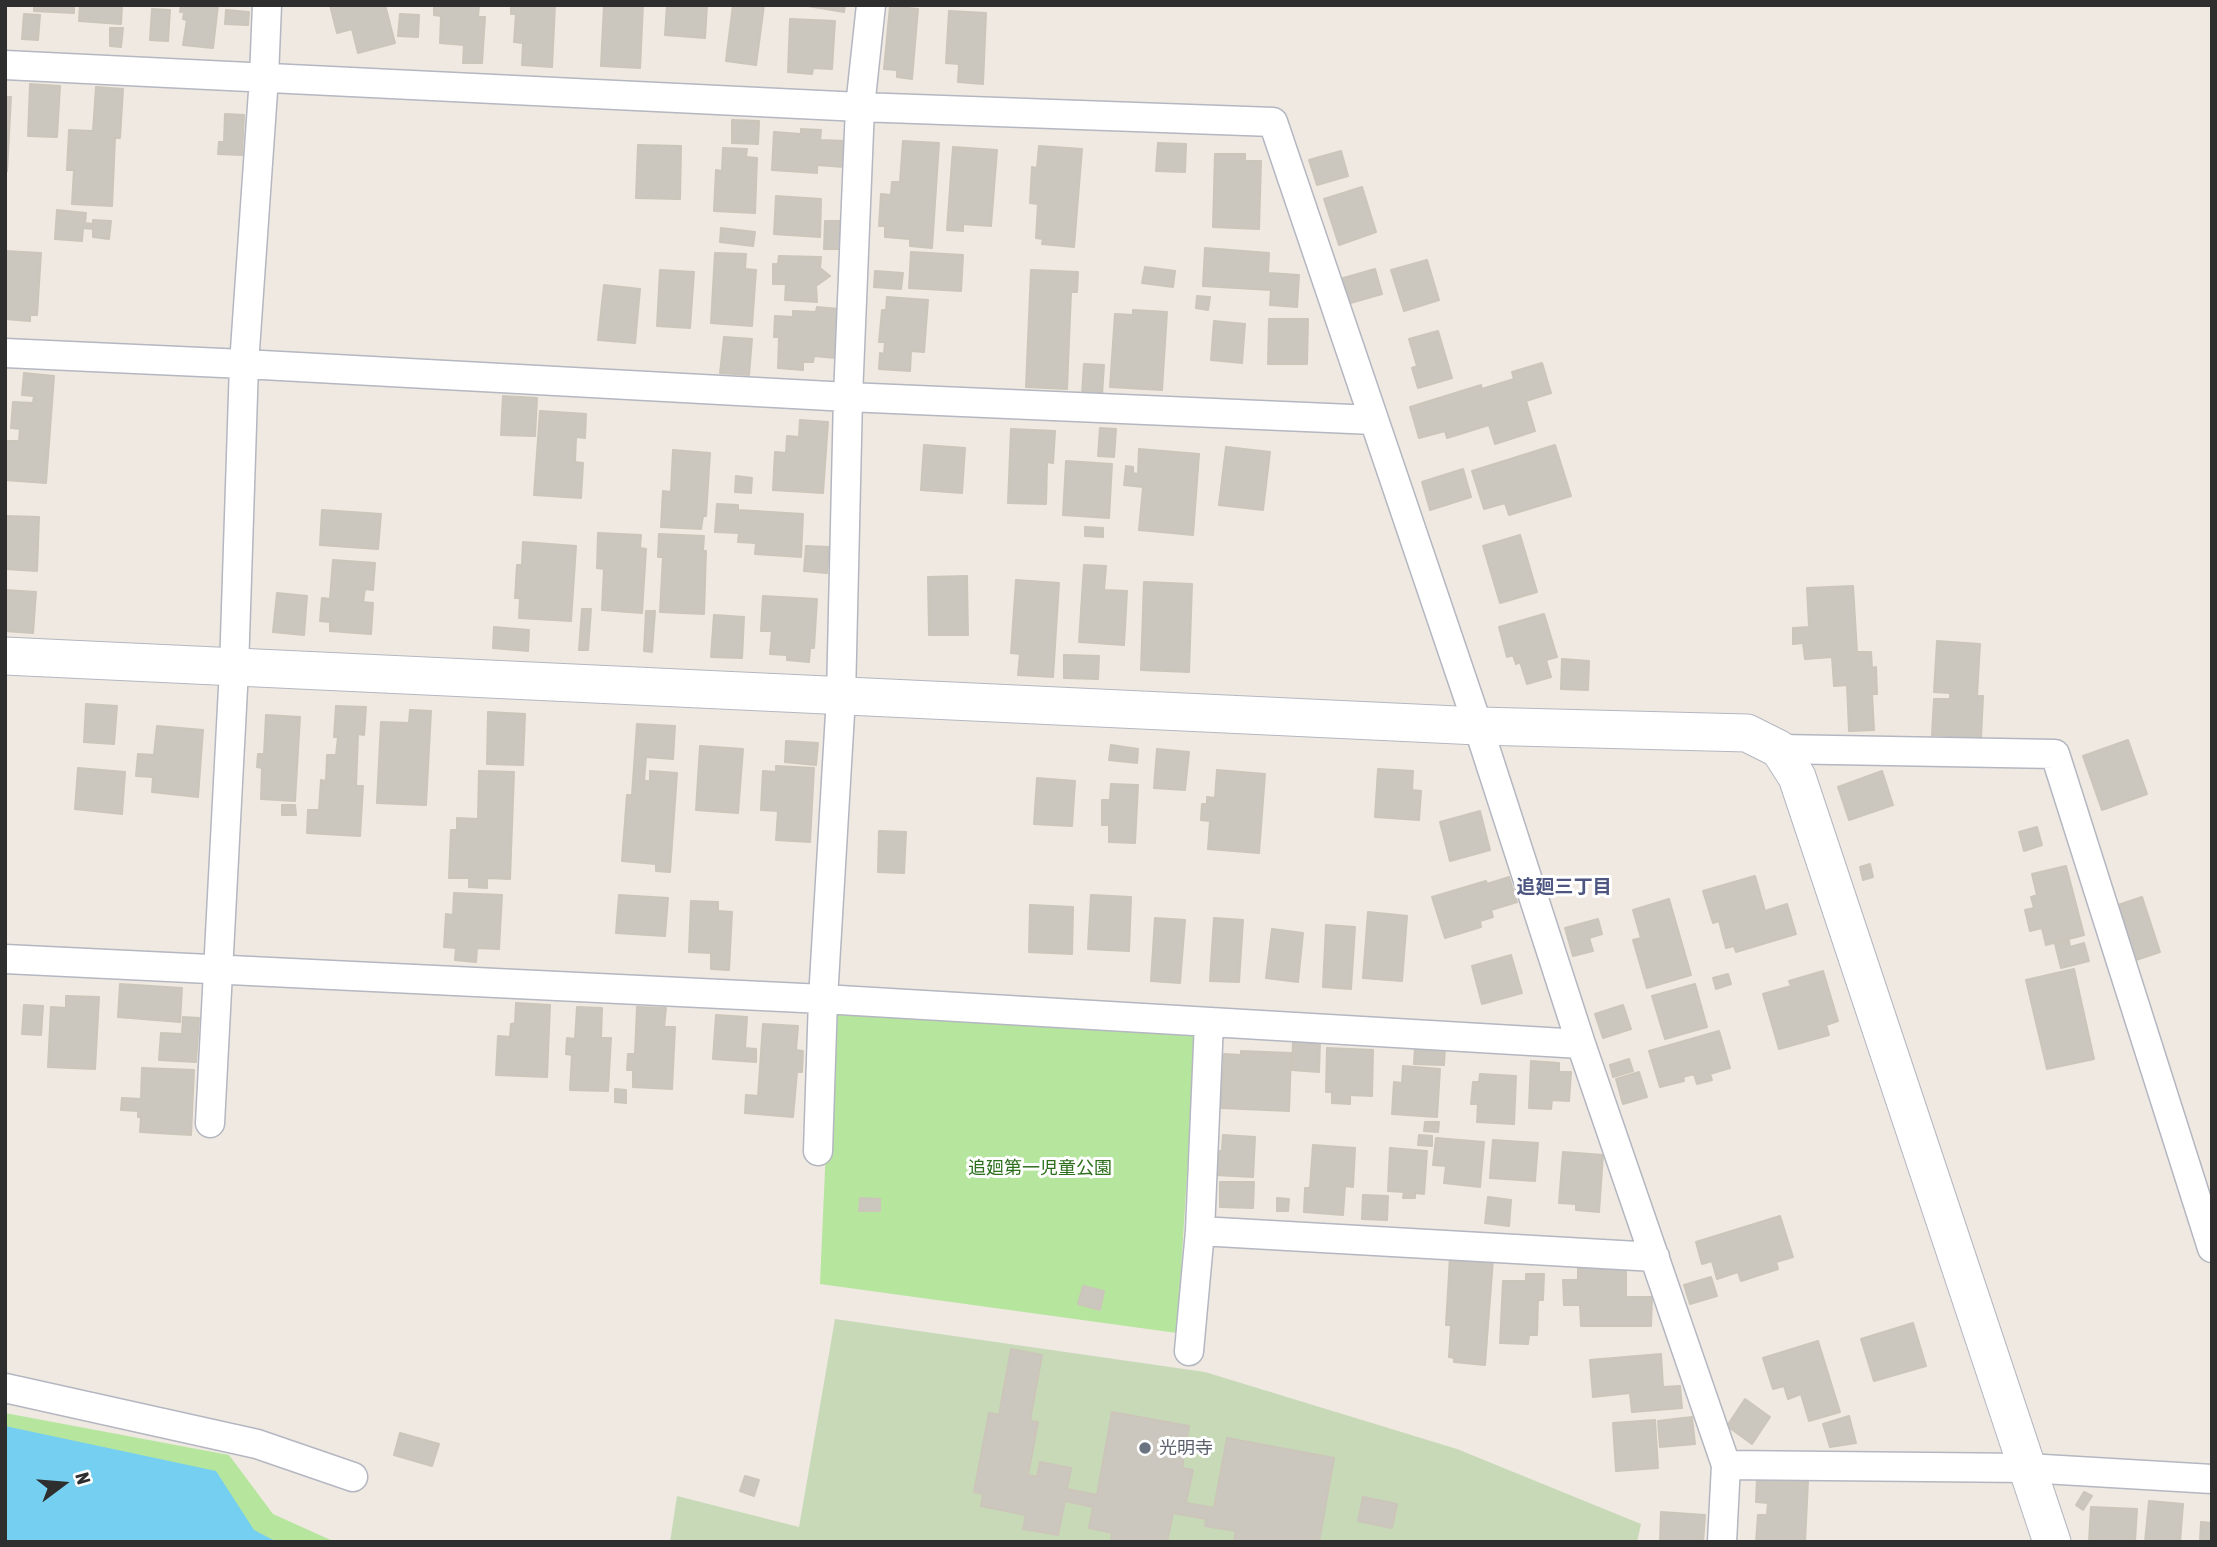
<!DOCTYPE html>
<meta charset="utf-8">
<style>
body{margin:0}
#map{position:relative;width:2217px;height:1547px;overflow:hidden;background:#efe9e1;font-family:"Asap Condensed",sans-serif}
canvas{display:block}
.frame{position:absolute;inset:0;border:7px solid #2e2e2e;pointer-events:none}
.north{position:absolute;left:28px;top:1449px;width:70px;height:70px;-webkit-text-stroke:5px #fff;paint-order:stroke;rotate:74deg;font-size:19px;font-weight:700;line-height:28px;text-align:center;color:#2e2e2e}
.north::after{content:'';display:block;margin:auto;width:24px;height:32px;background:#2e2e2e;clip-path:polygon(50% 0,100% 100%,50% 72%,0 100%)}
</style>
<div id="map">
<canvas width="2217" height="1547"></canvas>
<div class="frame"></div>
<div class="north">N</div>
</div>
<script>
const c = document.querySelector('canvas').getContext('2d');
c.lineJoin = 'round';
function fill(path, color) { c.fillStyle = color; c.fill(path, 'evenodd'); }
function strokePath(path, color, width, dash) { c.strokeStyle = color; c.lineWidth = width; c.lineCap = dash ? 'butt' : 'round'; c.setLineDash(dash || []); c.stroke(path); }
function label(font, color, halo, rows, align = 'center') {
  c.font = font + ' "Asap Condensed","Noto Sans JP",sans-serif'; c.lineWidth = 6; c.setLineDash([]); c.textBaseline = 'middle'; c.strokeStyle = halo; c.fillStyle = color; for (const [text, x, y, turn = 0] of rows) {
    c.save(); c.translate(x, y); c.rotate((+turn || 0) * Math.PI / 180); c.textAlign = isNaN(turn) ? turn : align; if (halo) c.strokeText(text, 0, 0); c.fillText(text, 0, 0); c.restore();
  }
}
fill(new Path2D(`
 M832 1009 1196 1033 1177 1333 820 1284Z
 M5 1413 229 1455 273 1514 335 1542H5Z`), '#b6e59e');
fill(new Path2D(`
 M835 1319 1205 1372 1457 1449 1641 1524 1637 1542H670L677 1496 799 1527Z`), '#c8d9b8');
fill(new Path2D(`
 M5 1426 216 1471 254 1530 277 1542H5Z`), '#75cff0');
const building = new Path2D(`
 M34 5H74V13L34 11Z
 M80 5H122L121 24 79 21Z
 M181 5H218L213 48 183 45 187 20 183 19 184 12H180Z
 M330 5H385L395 43 358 53 352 29 337 33Z
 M434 5H479L478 17H485L482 63H463L464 45 440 43 441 16 434 15Z
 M511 5H555L552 67 522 65 523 43 514 42 516 14H511Z
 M604 5H643L640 68 601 66Z
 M667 5H707L705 38 665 35Z
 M733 5H764L756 65 726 61Z
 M802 5H845L844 12Z
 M890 6 918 9 912 79 897 77V70L884 69Z
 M152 9 170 10 168 41 150 40Z
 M226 10 249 12 248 25 225 24Z
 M949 11 986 13 983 84 958 82 959 64 946 63Z
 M24 14 40 15 38 40 22 39Z
 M400 14 419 15 418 37 398 36Z
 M790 19 835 21 832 69 813 68 812 74 788 72Z
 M110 28H123L121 47 110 46Z
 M30 84 60 86 57 137 28 136Z
 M96 87 123 89 120 138H115L112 206 72 204 74 170H67L69 130 93 131Z
 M5 97H11L7 171H5Z
 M225 114 244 115 242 155 218 154 219 142H224Z
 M732 120 759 121 758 144 732 143Z
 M801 129 821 130 820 140 846 141 844 167 817 165V173L772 170 774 132 801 134Z
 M903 141 939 143 932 248 910 246V239L885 237V226H879L881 194 891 195 892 182H900Z
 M1158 143 1186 144 1185 172 1156 171Z
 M638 145 681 146 680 199 636 198Z
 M1039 146 1082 149 1074 247 1042 244 1043 239 1036 238 1038 204 1030 203 1032 167 1037 168Z
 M953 147 997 150 991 226 963 224V231L947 230Z
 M723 148 747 149 746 157 757 158 755 213 714 211 716 170 722 171Z
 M1341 151 1348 176 1317 185 1309 160Z
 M1215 154H1245V161H1261L1259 229 1213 227Z
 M1362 187 1376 232 1339 245 1324 199Z
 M776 196 821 199 820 237 774 234Z
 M57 210 86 213 85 223 93 224V220L111 221 109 239 93 237V229L83 228 82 241 55 239Z
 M825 221H844L843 249H824Z
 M721 228 755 232 753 246 720 242Z
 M1205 248 1269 253 1268 273 1299 275 1297 307 1270 305 1271 290 1203 286Z
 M5 251 41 253 37 315H30V321L5 319Z
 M911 252 963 255 961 291 909 288Z
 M715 253 746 254 745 269 756 270 752 326 711 323Z
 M779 256 821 257 820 268 830 276 816 286 817 302 785 300 786 284H773V264H778Z
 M1427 260 1439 300 1404 311 1391 270Z
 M1145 267 1175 271 1173 287 1142 283Z
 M1375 269 1382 294 1347 304 1340 279Z
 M660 270 694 272 690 328 657 326Z
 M1031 270 1078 272 1077 292H1071L1067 389 1026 387Z
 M875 271 903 273 901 289 874 287Z
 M604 285 640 289 635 343 598 340Z
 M1197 296 1210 297 1208 310 1196 308Z
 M887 297 928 300 924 352 911 351 910 371 879 369 880 353 884 354 885 342H879L882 310H886Z
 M817 307 839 309 836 358 814 356 813 362H803V370L778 368 779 337H774L775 316 793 317V311L816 312Z
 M1133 310 1167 312 1162 390 1110 387 1115 314 1133 315Z
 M1269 319H1308L1307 364H1268Z
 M1214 321 1245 324 1242 363 1211 360Z
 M1438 331 1452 378 1418 388 1412 368 1417 366 1409 339Z
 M724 337 752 339 749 375 720 373Z
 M1542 363 1551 393 1526 401 1535 431 1495 444 1489 425 1447 438 1445 431 1419 438 1410 407 1481 385 1482 389 1514 379 1512 372Z
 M1084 364 1104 365 1102 395 1082 394Z
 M24 373 54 376 46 483 5 480 6 441H19L20 429 11 428 13 402 33 403 34 396 22 395Z
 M503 396 537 398 535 436 501 435Z
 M540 411 586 414 585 438 576 437 575 462 583 463 581 498 534 495Z
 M800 420 828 422 823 493 773 490 775 452 786 453 787 436 799 437Z
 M1100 428 1116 429 1114 457 1098 456Z
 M1011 429 1055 431 1053 463 1047 462 1046 504 1008 503Z
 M924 445 965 448 962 493 921 490Z
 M1555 445 1571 496 1509 515 1505 503 1484 509 1472 471Z
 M1226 447 1270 452 1263 510 1219 505Z
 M1139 449 1199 454 1193 535 1139 530 1143 487 1124 485 1126 466 1133 467V473L1138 474Z
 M673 450 710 453 706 516H703L701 529 661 527 663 491 671 492Z
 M1066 461 1112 464 1109 518 1063 515Z
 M1463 469 1471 497 1430 510 1422 482Z
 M736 476 752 478 751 493 735 492Z
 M717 504 738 505V510L803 514 801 557 755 554 756 543 738 542 739 533 715 532Z
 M322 510 381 514 378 549 320 545Z
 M5 516 39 517 37 571 5 569Z
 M1085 527 1103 528V537L1085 536Z
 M598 533 641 535 640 548 646 549 642 613 602 610 604 569 597 568Z
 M659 534 704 536 703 551H706L704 614 660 612 663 557H658Z
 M1520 535 1537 592 1500 603 1483 546Z
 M523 542 576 546 571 621 519 618 520 598H515L517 565H522Z
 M806 546 829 547 827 573 804 571Z
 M333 560 375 563 373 590 365 589 363 602 373 603 371 634 330 631V622L320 621 322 598 330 599Z
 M1084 565 1106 566 1104 590 1127 591 1124 645 1079 642Z
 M967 576 968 635H929L928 577Z
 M1016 580 1059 583 1053 677 1018 675 1020 654 1011 653Z
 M1144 582 1192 584 1189 672 1141 670Z
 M1853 586 1857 652H1871L1872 668 1876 667 1877 694H1872L1874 730 1849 731 1847 685 1834 686 1832 657 1805 659 1803 643 1793 644V628L1809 627 1807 588Z
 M5 590 36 592 33 633 5 631Z
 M277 593 307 596 304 635 273 632Z
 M763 596 817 599 814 648H810L809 662 787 660V655L770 654 772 631H761Z
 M582 609H591L588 650H579Z
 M646 611H655L652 652 644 651Z
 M1544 614 1557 657 1546 660 1551 677 1527 684 1520 662 1516 664 1513 655 1507 657 1499 627Z
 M714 615 744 617 742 658 711 657Z
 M494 627 529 630 528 651 493 648Z
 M1937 641 1980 644 1977 696H1983L1981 738 1932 735 1934 699H1950V693L1934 692Z
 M1064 655 1099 656 1098 679 1064 678Z
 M1562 659 1589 661 1588 690 1561 689Z
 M86 704 117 706 114 744 84 742Z
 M336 706 366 707 364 735 358 734 356 786H363L360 836 307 833 308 810H319L321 780 326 781 327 755H336L338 737H334Z
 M410 710 431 711 426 805 377 803 381 722 409 723Z
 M488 712 525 714 523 765 487 764Z
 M266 715 300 717 295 801 261 799 262 768 257 767 258 754H264Z
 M637 724 675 726 673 759 646 757 644 781H650V771L677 773 670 872 656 871V864L622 861 627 795H632Z
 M157 726 203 730 198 797 152 792 153 777 136 776 138 754 154 755Z
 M2128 740 2147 794 2102 810 2083 756Z
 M786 741 818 743 816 765 785 762Z
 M1111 745 1138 749 1137 763 1109 760Z
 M700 746 743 749 738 813 696 810Z
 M1157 749 1189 752 1185 790 1154 788Z
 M776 766 814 768 810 842 776 840 778 811 761 810 763 771 776 772Z
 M78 768 125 772 122 814 75 809Z
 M1378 769 1413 771 1412 790 1421 791 1419 820 1375 817Z
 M1217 770 1265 774 1259 853 1208 849 1210 821 1201 820 1202 804H1207V797L1215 798Z
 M479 771 514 772 510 879 487 878V888L469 887V878H449L451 830H457V818L478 819Z
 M1882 771 1893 805 1849 820 1838 787Z
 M1037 778 1075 781 1072 826 1034 824Z
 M1111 784 1138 785 1135 843 1109 842V825H1102V800H1110Z
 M282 805H295L296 815H282Z
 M1480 811 1490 850 1450 861 1440 822Z
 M2037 827 2042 845 2024 851 2019 832Z
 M879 831 906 832 904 873 878 872Z
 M1870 864 1873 877 1863 880 1860 867Z
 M2066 866 2084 935 2046 945 2042 928 2030 931 2025 910 2034 908 2031 897 2037 895 2032 874Z
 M1755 876 1765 911 1787 904 1796 934 1736 952 1734 946 1726 948 1719 921 1713 923 1703 891Z
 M1509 877 1517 902 1491 910 1493 917 1480 921 1481 927 1445 938 1432 897 1486 881 1487 884Z
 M454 893 502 895 499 949 477 948 476 962 455 960 456 948 444 947 446 914 453 915Z
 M619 895 668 898 665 936 616 933Z
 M1091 895 1131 897 1129 951 1088 949Z
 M2142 897 2160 952 2136 960 2118 905Z
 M1669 899 1691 975 1647 988 1633 940 1641 938 1633 910Z
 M691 901 718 902V911L732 912 729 970 711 969V953L689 952Z
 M1030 905 1073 907 1072 954 1029 952Z
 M1368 912 1407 916 1402 981 1363 978Z
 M1155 918 1185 920 1180 983 1151 981Z
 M1214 918 1243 920 1239 982 1210 981Z
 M1598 919 1602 934 1589 938 1593 951 1573 956 1565 928Z
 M1326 925 1355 927 1351 989 1323 987Z
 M1272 929 1303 933 1298 982 1266 978Z
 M2069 941 2070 947 2084 943 2089 961 2061 968 2055 944Z
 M1511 955 1522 993 1482 1004 1472 966Z
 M2074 969 2094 1059 2047 1069 2026 980Z
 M1823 971 1838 1021 1826 1025 1829 1035 1779 1049 1763 994 1791 986 1789 981Z
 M1728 974 1731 984 1716 989 1713 978Z
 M120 984 182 988 180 1022 118 1017Z
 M1695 984 1707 1027 1665 1039 1652 996Z
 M66 996 99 997 95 1069 48 1067 51 1007 66 1008Z
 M516 1003 550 1005 547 1077 496 1075 498 1036 510 1037 511 1024 515 1023Z
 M24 1005 43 1006 41 1035 22 1034Z
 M1623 1005 1631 1029 1603 1038 1595 1014Z
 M577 1007 602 1008 601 1038H611L608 1091 570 1090 572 1055 566 1054 567 1038 575 1039Z
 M637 1007 666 1008 664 1027H675L672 1089 633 1087V1070H627L628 1054H635Z
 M716 1015 747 1017 745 1048 756 1049V1062L713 1059Z
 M183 1017 199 1018 196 1062 159 1060 161 1033 182 1034Z
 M763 1024 798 1026 796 1050 803 1051 802 1072H797L793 1117 745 1113 746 1095 758 1096Z
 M1719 1031 1730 1068 1710 1074 1712 1080 1697 1084 1694 1074 1683 1077 1684 1081 1660 1087 1649 1051Z
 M1293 1041 1320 1042 1319 1072 1292 1070Z
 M1415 1045 1445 1047 1444 1065 1414 1064Z
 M1327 1048 1373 1050 1372 1096 1350 1095V1104L1332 1103V1092H1326Z
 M1241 1051 1291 1053 1289 1111 1221 1108 1224 1054 1241 1055Z
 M1629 1059 1633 1071 1613 1077 1610 1065Z
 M1531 1061 1559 1063V1072H1571L1569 1101 1552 1100 1551 1109 1529 1108Z
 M1403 1066 1440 1069 1437 1117 1392 1114 1394 1082 1402 1083Z
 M142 1068 194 1070 191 1135 140 1132 141 1117H138V1111L121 1110 122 1098 141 1099Z
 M1639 1072 1647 1097 1623 1104 1616 1079Z
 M1480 1074 1516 1076 1514 1124 1477 1122 1478 1104H1471L1473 1082H1479Z
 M615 1089 626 1090V1103L615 1102Z
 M1425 1122H1439L1438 1132 1424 1131Z
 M1223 1135 1255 1137 1253 1177 1215 1175 1213 1151H1222Z
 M1419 1135 1432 1136V1146L1418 1145Z
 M1436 1138 1484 1142 1480 1187 1444 1183 1446 1166 1433 1165Z
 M1493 1140 1538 1143 1535 1181 1490 1178Z
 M1313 1145 1355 1148 1353 1187 1345 1186 1343 1215 1304 1212 1305 1188H1310Z
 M1390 1148 1427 1151 1424 1194 1415 1193V1198H1403L1404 1192 1388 1191Z
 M1563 1152 1603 1155 1599 1212 1576 1210V1204L1559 1203Z
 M1220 1182H1254L1253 1208 1220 1207Z
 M1363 1195 1388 1196 1387 1220 1362 1219Z
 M1488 1197 1511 1200 1509 1226 1485 1223Z
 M860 1198 880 1199V1211H859Z
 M1277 1198 1289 1199 1288 1211H1277Z
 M1780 1216 1793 1257 1776 1262 1778 1269 1741 1281 1738 1272 1717 1279 1712 1261 1702 1264 1696 1242Z
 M1450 1256 1493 1259 1485 1365 1454 1362V1358L1449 1357 1451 1325H1446Z
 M1578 1267 1626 1268V1297H1652L1651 1326H1581L1580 1305H1564L1563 1280H1578Z
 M1526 1274H1544L1543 1300H1538L1537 1335H1529L1528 1344 1500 1343 1503 1281H1526Z
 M1711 1277 1717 1296 1690 1304 1684 1285Z
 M1083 1286 1104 1291 1100 1310 1078 1304Z
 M1913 1323 1926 1366 1874 1381 1861 1339Z
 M1818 1341 1840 1412 1809 1421 1801 1394 1788 1399 1784 1386 1773 1389 1763 1358Z
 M1011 1349 1042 1355 1030 1421 1038 1422 1028 1475 1037 1477 1040 1462 1071 1468 1067 1489 1097 1495 1112 1412 1189 1426 1182 1468 1193 1470 1186 1503 1214 1508 1227 1438 1334 1458 1319 1542H1234L1236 1531 1205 1526 1206 1519 1173 1513 1167 1542 1142 1540V1542H1111L1112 1533 1089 1528 1093 1507 1065 1501 1058 1535 1023 1529 1026 1515 981 1506 983 1494 974 1492 989 1413 999 1415Z
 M1661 1354 1663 1387 1680 1386 1682 1408 1632 1412 1630 1393 1593 1397 1590 1360Z
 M1745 1399 1770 1417 1752 1444 1727 1426Z
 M1849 1416 1856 1443 1830 1447 1823 1424Z
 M1692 1417 1695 1444 1660 1447 1658 1421Z
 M1655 1420 1658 1468 1616 1471 1613 1423Z
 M400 1433 439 1444 432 1466 394 1455Z
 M745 1476 759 1480 754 1496 740 1491Z
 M1757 1478 1808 1481 1805 1542H1756L1758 1515H1767L1768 1503 1756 1502Z
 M2084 1492 2092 1496 2083 1510 2076 1505Z
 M1363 1497 1397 1504 1392 1528 1358 1521Z
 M2149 1501 2183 1504 2180 1542H2145Z
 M2091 1507 2137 1509 2135 1542H2089Z
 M1661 1512 1705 1515 1703 1542H1660Z
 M2201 1522 2212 1523V1542H2200Z`);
fill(building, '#cbc7bf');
strokePath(building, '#cbc5ba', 2);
const minor = new Path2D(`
 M5 65 860 107 1273 122 1478 726 1581 1044 1726 1465 1722 1542
 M5 353 244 364 848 397 1374 420
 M1779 749 2055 754 2212 1248
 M5 959 823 999 1581 1044
 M1209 1022 1200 1231 1655 1257
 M210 1123 234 669 244 364 264 77 267 5
 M818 1151 823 999 841 697 848 397 860 107 871 5
 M1189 1351 1200 1231
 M5 1388 257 1444 353 1477
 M1726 1465 2027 1468 2212 1479`);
const tertiary = new Path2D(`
 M5 656 1478 726 1747 733 1779 749 1797 777 2052 1542`);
strokePath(minor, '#b4b7c1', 31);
strokePath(tertiary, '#b4b7c1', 39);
strokePath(minor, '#fff', 28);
strokePath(tertiary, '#fff', 37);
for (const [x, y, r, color] of [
 [1145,1448,7,"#6b7280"]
]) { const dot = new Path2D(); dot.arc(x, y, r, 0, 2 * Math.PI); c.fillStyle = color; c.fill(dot); strokePath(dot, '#fff', 2.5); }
label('18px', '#2c6e1b', '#fff', [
 ["追廻第一児童公園",1040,1168]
]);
label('18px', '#5b616d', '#fff', [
 ["光明寺",1159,1448]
], 'left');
label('bold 19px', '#4d5680', '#fff', [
 ["追廻三丁目",1564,887]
]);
</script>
